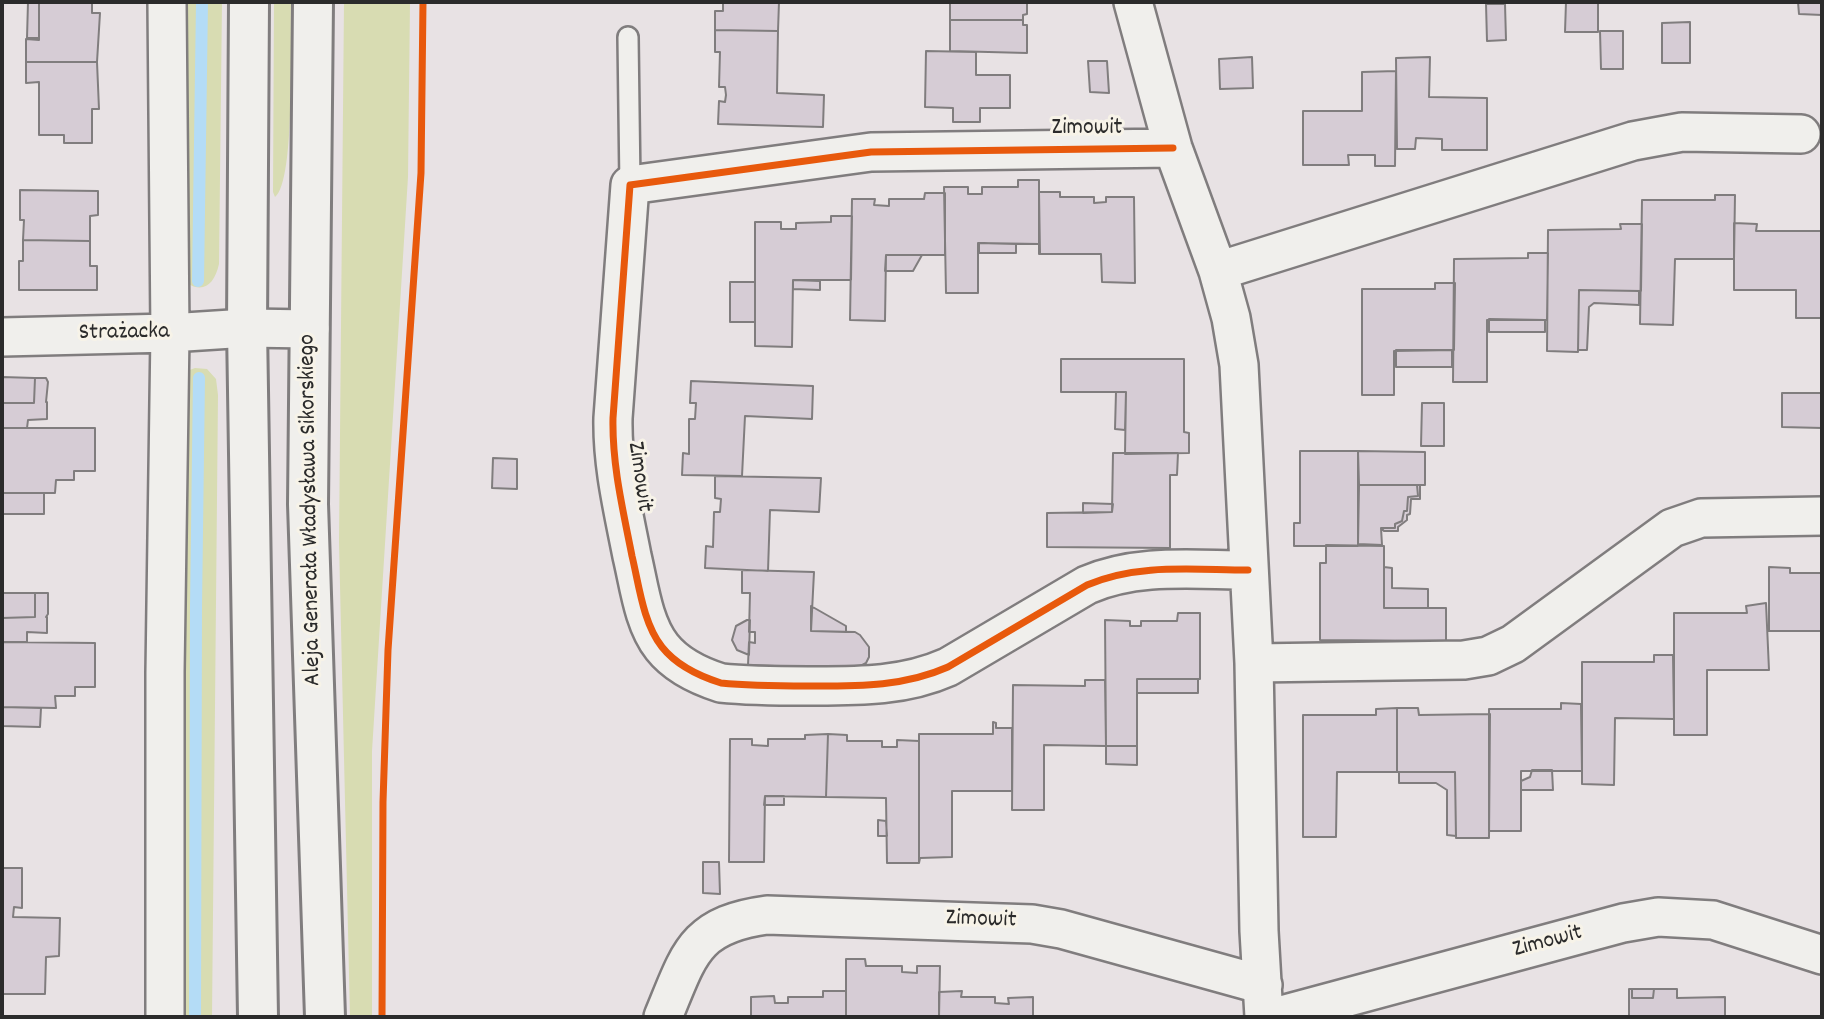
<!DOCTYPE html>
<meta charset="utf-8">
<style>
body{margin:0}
#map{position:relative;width:1824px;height:1019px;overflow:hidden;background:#e8e2e4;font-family:Dekko,sans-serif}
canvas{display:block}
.frame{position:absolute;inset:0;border:4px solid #2b2b2b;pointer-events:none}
</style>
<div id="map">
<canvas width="1824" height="1019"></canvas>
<div class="frame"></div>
</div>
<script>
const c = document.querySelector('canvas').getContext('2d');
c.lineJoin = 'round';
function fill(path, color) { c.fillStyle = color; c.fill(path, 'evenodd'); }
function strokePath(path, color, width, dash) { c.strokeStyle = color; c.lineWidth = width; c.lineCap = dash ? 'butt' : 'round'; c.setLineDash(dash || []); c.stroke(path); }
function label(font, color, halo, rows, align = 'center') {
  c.font = font + ' Dekko,sans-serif'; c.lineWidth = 6; c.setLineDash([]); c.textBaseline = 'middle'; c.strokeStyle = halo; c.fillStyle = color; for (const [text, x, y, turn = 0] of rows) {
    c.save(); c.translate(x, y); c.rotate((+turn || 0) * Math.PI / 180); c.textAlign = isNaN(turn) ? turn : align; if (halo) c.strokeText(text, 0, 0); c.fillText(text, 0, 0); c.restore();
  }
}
fill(new Path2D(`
 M179 2H222L219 264C214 286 202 295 182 280Z
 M274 2H291C290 33 296 182 275 197L273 192Z
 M344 2H410L408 177 372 751V1017H350L339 542Z
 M195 368 207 369 216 379 218 395 212 1017H179L187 371Z`), '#d8dcb2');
strokePath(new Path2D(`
 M198 281 202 2
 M195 1017 196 607 199 378`), '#b4dcf6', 12);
const building = new Path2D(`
 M28 2H39V38H27Z
 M39 2H92V13H100L97 62H26V39L39 40Z
 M723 2H779L778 31 715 30V11H723Z
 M950 2H1027V14L1023 15V20H950Z
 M1566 2H1598V32H1565Z
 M1798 2H1822V15L1799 14Z
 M1486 4H1505L1506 40 1487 41Z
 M950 20H1023V25H1027V53L950 51Z
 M1690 22V63H1662V23Z
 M715 30 778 31 777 93 824 95 823 127 718 124 719 101 725 102 726 95 725 87H719L720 52H715Z
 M1600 31H1623V69H1601Z
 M926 51 976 52V75H1010V108H980V122H953V108L925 107Z
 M1252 57 1253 88 1220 89 1219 59Z
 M1430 57 1429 97 1487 98V150H1442V139L1416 138 1415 149H1397L1396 58Z
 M1088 61H1107L1109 93 1090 92Z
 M26 62H97L99 109H92V143H64V135H39V82L26 83Z
 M1396 71 1395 166H1375V155H1348L1349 165H1303V111H1362V72Z
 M1018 180H1039V254V244L978 243V293H946L944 187H968V194H982V187H1018Z
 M20 190 98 191V215L90 216V241L23 240 24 220H20Z
 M1039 192H1060V197H1094V203L1106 202V197H1134L1135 283 1102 282 1101 254H1040Z
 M925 193H945V255H886L885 321 850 320 852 199H875L874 205 889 206V199H924Z
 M1715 195H1735L1734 259H1675L1673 325 1640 324 1642 200H1715Z
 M831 216H852L851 280H793L792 347 755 346V222H781V229H796V223L831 222Z
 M1734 223 1757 224 1756 231H1822V318H1796V290H1734Z
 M1620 224H1642L1641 291 1579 290 1578 352 1547 351 1548 230 1621 229Z
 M23 240 90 241V266H97V290H19V261H23Z
 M979 243 1016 244V253H979Z
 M1528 253H1548L1547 320H1487V382H1453L1454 259 1528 258Z
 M886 255H922L913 271H885Z
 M793 280 820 281V290L793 289Z
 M730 282H755V322H730Z
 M1435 283H1455L1454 350 1394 351V395H1362V289H1435Z
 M1579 290 1639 291V305L1594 303 1589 307 1587 350H1578Z
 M1489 319 1545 320V332H1489Z
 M1396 350H1452V367H1396Z
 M1061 359H1184V432L1189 433V453L1125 454 1126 392H1061Z
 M2 377 35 378 34 403H2Z
 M35 378H46L48 382 46 402H47V419L28 420 27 428H2V403H34Z
 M691 381 813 386 812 419 745 416 742 476 682 475 683 453 689 454V419H695L696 403H690Z
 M1116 392H1126L1125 430 1115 429Z
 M1782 393H1822V428L1782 427Z
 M1422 403H1444V446H1421Z
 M2 428H95V471H74V480H56L55 493H2Z
 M1300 451H1358V546H1294V523H1300Z
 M1358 451 1425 452V485H1359Z
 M1113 453H1178L1177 475H1170V548L1047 547V513L1112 512Z
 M493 458 517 459V489L492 488Z
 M715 476 821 478 819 512 770 510 768 571 705 568 706 546 713 547 714 512H720L721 499 715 498Z
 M1359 485H1417L1418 496 1408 497 1407 511H1404L1402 521 1395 524V528H1381L1382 545 1358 544Z
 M1417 485H1420V499H1411L1410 514 1407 515V520L1398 527V531H1384L1381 528H1395V524L1402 521 1404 511H1407L1408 497 1418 496Z
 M2 493H44V514H2Z
 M1083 503 1113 504 1112 512 1083 513Z
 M1326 545 1384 546V608H1446V641L1320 640V563H1326Z
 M1384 567 1392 568V588L1428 589V608H1384Z
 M1769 567 1790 568V573H1822V631H1769Z
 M742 570 814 572 811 631 855 632 860 635 869 647V657L866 663 855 669 748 665 749 642 755 643V632H749L750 593H742Z
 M2 593H35V617L2 618Z
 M35 593H48V614L46 617H47V633L27 632V642H2V618L35 617Z
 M1766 603 1769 670H1707V735H1674V613H1747L1746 606Z
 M811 606 846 626V632L811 631Z
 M1178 613H1200V679H1137V746H1106L1105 620 1130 621V626H1141V621H1177Z
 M747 620H750L749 655 737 650 732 640 736 626Z
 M2 642 95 643V687H75V696H55L56 708 2 707Z
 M1654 655H1673L1674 719 1615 718 1614 785 1582 784V662H1654Z
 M1137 679H1198V693H1137Z
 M1085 680H1105L1106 746 1044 745V810H1012L1013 685 1085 686Z
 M1561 703 1581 704 1582 771H1521V831H1489V709H1561Z
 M2 707 41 708 40 727 2 726Z
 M1397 708H1418L1419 715 1490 714 1489 838H1456L1455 772H1397Z
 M1397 708V772H1337L1336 837H1303V715H1376V709Z
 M993 722 996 723V728H1012V791H952V857L920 858 919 863V734H993Z
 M828 734 826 797 765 796 764 862H729L730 739H752V745L768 746V739H805V735Z
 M828 734 847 735V741H882V747H897V740L919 741V863H887L886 798 826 797Z
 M1106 746H1137V765L1106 764Z
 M1532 770H1552L1553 790H1521V781L1530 777Z
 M1399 772H1455L1456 836 1447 835V790L1436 783H1399Z
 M765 796H784V805H764Z
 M878 820 886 821 887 836H878Z
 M703 862H719L720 894 703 893Z
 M2 868H22V908L14 907 13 917 60 918 59 956 46 957 45 994H2Z
 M846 959H865L866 966H902V972L917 973V966H940L939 1017H846Z
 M1629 989H1632V998H1653L1654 989H1677V998L1725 997V1017H1629Z
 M1632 989H1654L1653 998H1632Z
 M823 991H846V1017H751V997L774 996 775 1003H788V997H823Z
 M962 991 961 997H995V1003L1009 1004 1008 998 1033 997V1017H939V992Z`);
fill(building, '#d6ccd5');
strokePath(building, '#807d7e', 2);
const lane = new Path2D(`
 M628 37 630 185`);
const street = new Path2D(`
 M1133 2 1173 148 1218 271 1231 318 1239 365 1254 663 1259 931 1264 1017
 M1173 148 871 152 630 185 613 418C612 465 623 510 632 556 639 585 643 623 662 647 677 666 699 676 721 683 750 686 779 686 808 686 857 686 903 687 948 667L1087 585C1138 563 1194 570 1248 570
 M1218 271 1633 141 1682 132 1801 134
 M2 337 170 333 247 328 310 329
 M1254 663 1464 660 1488 656 1513 644 1672 528 1701 518 1822 516
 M165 1017V672L170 333 167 2
 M663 1017C689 955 693 925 767 915L1032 924 1061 929 1263 985
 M1274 1017 1623 923 1658 917 1713 920 1822 955`);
const secondary = new Path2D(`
 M249 2 247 328 258 1017
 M313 2 308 504 325 1017`);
strokePath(lane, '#807d7e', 24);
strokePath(street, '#807d7e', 42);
strokePath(secondary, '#807d7e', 44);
strokePath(lane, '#f0efec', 19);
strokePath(street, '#f0efec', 37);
strokePath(secondary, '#f0efec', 38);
strokePath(new Path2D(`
 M1173 148 871 152 630 185 613 418C612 465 623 510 632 556 639 585 643 623 662 647 677 666 699 676 721 683 750 686 779 686 808 686 857 686 903 687 948 667L1087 585C1138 563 1194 570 1248 570
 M382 1017 383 802 388 650 421 173 423 2`), '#e8590c', 7);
label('24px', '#2b2b2b', '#f7f3e8', [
 ["Zimowit",1087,130],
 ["Strażacka",124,334,-1],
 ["Zimowit",638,477,82],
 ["Aleja Generała Władysława Sikorskiego",312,510,-91],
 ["Zimowit",981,921,2],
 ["Zimowit",1548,943,-15]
]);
</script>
